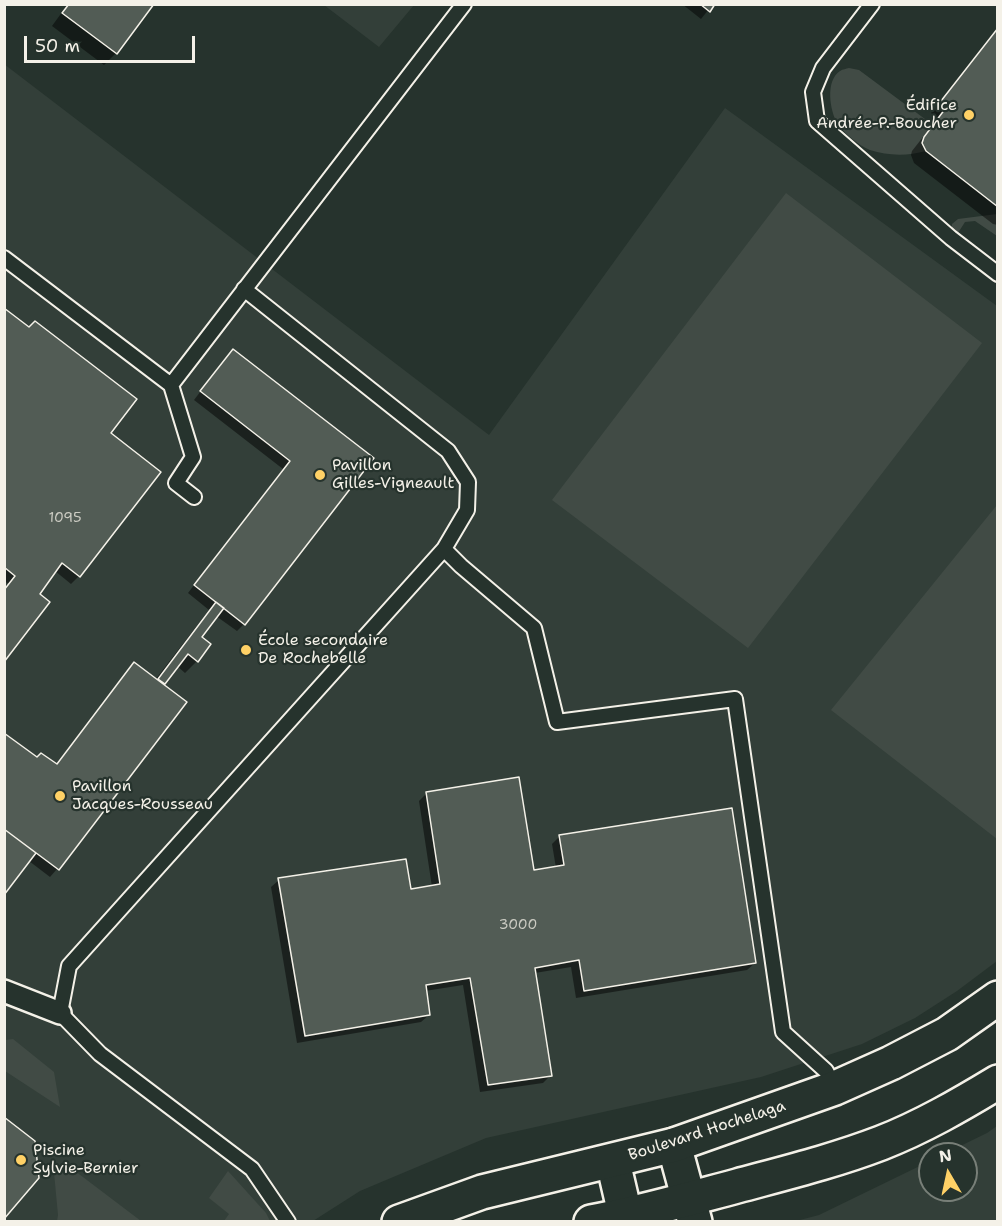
<!DOCTYPE html>
<meta charset="utf-8">
<style>
body{margin:0}
#map{position:relative;width:1002px;height:1226px;overflow:hidden;background:#26332d;font-family:"Shantell Sans",sans-serif}
canvas{display:block}
.frame{position:absolute;inset:0;border:6px solid #f4f1e8;pointer-events:none}
.north{position:absolute;left:918px;top:1142px;width:60px;height:60px;box-sizing:border-box;background:#26332d;border:2px solid #787f78;border-radius:50%;rotate:351deg;font-size:16px;font-weight:700;line-height:24px;text-align:center;color:#f4f1e8}
.north::after{content:'';display:block;margin:auto;width:21px;height:27px;background:#ffd166;clip-path:polygon(50% 0,100% 100%,50% 72%,0 100%)}
.scale{position:absolute;left:24px;top:36px;width:171px;height:27px;box-sizing:border-box;border:3px solid #f4f1e8;border-top:0;padding-left:8px;font-size:18px;line-height:21px;white-space:nowrap;color:#f4f1e8;-webkit-text-stroke:4px #26332d;paint-order:stroke}
</style>
<div id="map">
<canvas width="1002" height="1226"></canvas>
<div class="frame"></div>
<div class="north">N</div>
<div class="scale">50 m</div>
</div>
<script>
const c = document.querySelector('canvas').getContext('2d');
c.lineJoin = 'round';
function fill(path, color) { c.fillStyle = color; c.fill(path, 'evenodd'); }
function strokePath(path, color, width, dash) { c.strokeStyle = color; c.lineWidth = width; c.lineCap = dash ? 'butt' : 'round'; c.setLineDash(dash || []); c.stroke(path); }
function label(font, color, halo, rows, align = 'center') {
  c.font = font + ' "Shantell Sans",sans-serif'; c.lineWidth = 4.5; c.setLineDash([]); c.textBaseline = 'middle'; c.strokeStyle = halo; c.fillStyle = color; for (const [text, x, y, turn = 0] of rows) {
    c.save(); c.translate(x, y); c.rotate((+turn || 0) * Math.PI / 180); c.textAlign = isNaN(turn) ? turn : align; if (halo) c.strokeText(text, 0, 0); c.fillText(text, 0, 0); c.restore();
  }
}
fill(new Path2D(`
 M324 5H414L379 47Z
 M4 64 489 435 725 108 997 306V961L957 991 915 1018 862 1044 761 1077 486 1138 360 1191 313 1221H5Z
 M997 1126V1221H796L819 1215 930 1161V1190H966V1154H944L987 1133Z`), '#333f39');
fill(new Path2D(`
 M849 68 859 70 933 125C927 133 918 141 926 151 908 156 888 156 870 150 859 146 844 133 837 123 830 110 825 81 840 71 843 69 846 69 849 68Z
 M786 193 982 343 748 648 552 500Z
 M997 214V236L975 221 965 222 956 236 952 231V224L958 219Z
 M997 505V839L831 710Z
 M13 1039 54 1072 60 1107 5 1071V1040Z
 M53 1162 75 1171 141 1221H57L58 1215Z
 M228 1171 266 1213 270 1221H224L229 1214 209 1198Z`), '#414b45');
fill(new Path2D(`
 M68 4H153L116 53 104 65 52 26Z
 M682 4H713L701 19Z
 M998 27V225L993 224 914 163 911 155 912 151 938 118 931 113Z
 M4 310 109 433 159 472 79 576 71 584 55 571 38 594 9 584 4 581Z
 M226 358 372 459 244 624 237 631 216 616 200 638 197 661 185 673 177 666 162 685 185 702 57 869 50 877 29 861 4 892V734L37 759 56 765 127 672 155 680 209 610 188 593 283 469 194 400Z
 M427 793 532 872 556 868 552 844 560 836 755 963 747 970 576 998 571 967 535 973 551 1075 543 1083 480 1092 463 985 425 991 429 1015 421 1022 297 1043 271 887 279 880 409 891 432 887 419 801Z`), '#0007');
const building = new Path2D(`
 M69 4H154L117 54 62 13Z
 M700 4H715L710 12Z
 M998 28V207L926 151 922 143 924 137 948 105 941 101Z
 M4 308 29 327 35 321 137 399 111 433 161 472 80 577 62 563 40 594 50 602 4 662V590L15 576 4 567Z
 M233 349 374 458 245 625 194 585 290 461 200 391Z
 M216 602 224 608 202 637 211 644 198 662 188 654 165 684 158 679Z
 M134 662 187 702 59 870 4 829V733L37 757 41 753 57 764Z
 M519 777 534 870 564 865 559 835 732 808 756 963 584 991 579 960 535 968 552 1076 488 1085 470 978 426 985 430 1015 305 1036 278 878 406 859 411 889 440 884 426 792Z
 M4 829 36 853 4 895Z
 M4 1117 35 1141 39 1178 4 1219Z`);
fill(building, '#525c55');
strokePath(building, '#f4f1e8', 1.5);
const service = new Path2D(`
 M872 4 823 68 813 92 817 121 951 238 998 274
 M4 258 171 385 193 457 176 483 194 497
 M244 289 448 451 468 482 467 510 444 549 461 566 534 628 557 722 735 699 783 1032 826 1071 835 1088
 M171 385 464 4
 M288 1222 252 1169 100 1054 60 1013 69 966 444 549`);
const pedestrian = new Path2D(`
 M4 991 60 1013`);
const tertiary = new Path2D(`
 M674 1145 695 1222
 M613 1162 627 1222`);
const secondary = new Path2D(`
 M399 1222 482 1192 674 1145 835 1088 891 1063 947 1034 998 998
 M591 1222C640 1213 688 1199 737 1186 785 1173 834 1161 881 1143 922 1127 960 1105 998 1082`);
strokePath(service, '#f4f1e8', 18);
strokePath(pedestrian, '#f4f1e8', 26);
strokePath(tertiary, '#f4f1e8', 38);
strokePath(secondary, '#f4f1e8', 38);
strokePath(service, '#26332d', 14);
strokePath(pedestrian, '#26332d', 21);
strokePath(tertiary, '#26332d', 33);
strokePath(secondary, '#26332d', 33);
for (const [x, y, r, color] of [
 [969,115,6,"#ffd166"],
 [320,475,6,"#ffd166"],
 [246,650,6,"#ffd166"],
 [60,796,6,"#ffd166"],
 [21,1160,6,"#ffd166"]
]) { const dot = new Path2D(); dot.arc(x, y, r, 0, 2 * Math.PI); c.fillStyle = color; c.fill(dot); strokePath(dot, '#26332d', 2); }
label('14px', '#ccccc3', null, [
 ["1095",65,518],
 ["3000",518,925]
]);
label('16px', '#f4f1e8', '#26332d', [
 ["Édifice",957,106,"right"],
 ["Andrée-P.-Boucher",957,124,"right"],
 ["Pavillon",332,466],
 ["Gilles-Vigneault",332,484],
 ["École secondaire",258,641],
 ["De Rochebelle",258,659],
 ["Pavillon",72,787],
 ["Jacques-Rousseau",72,805],
 ["Piscine",33,1151],
 ["Sylvie-Bernier",33,1169]
], 'left');
label('16px', '#f4f1e8', '#26332d', [
 ["Boulevard Hochelaga",707,1131,-18]
]);
</script>
